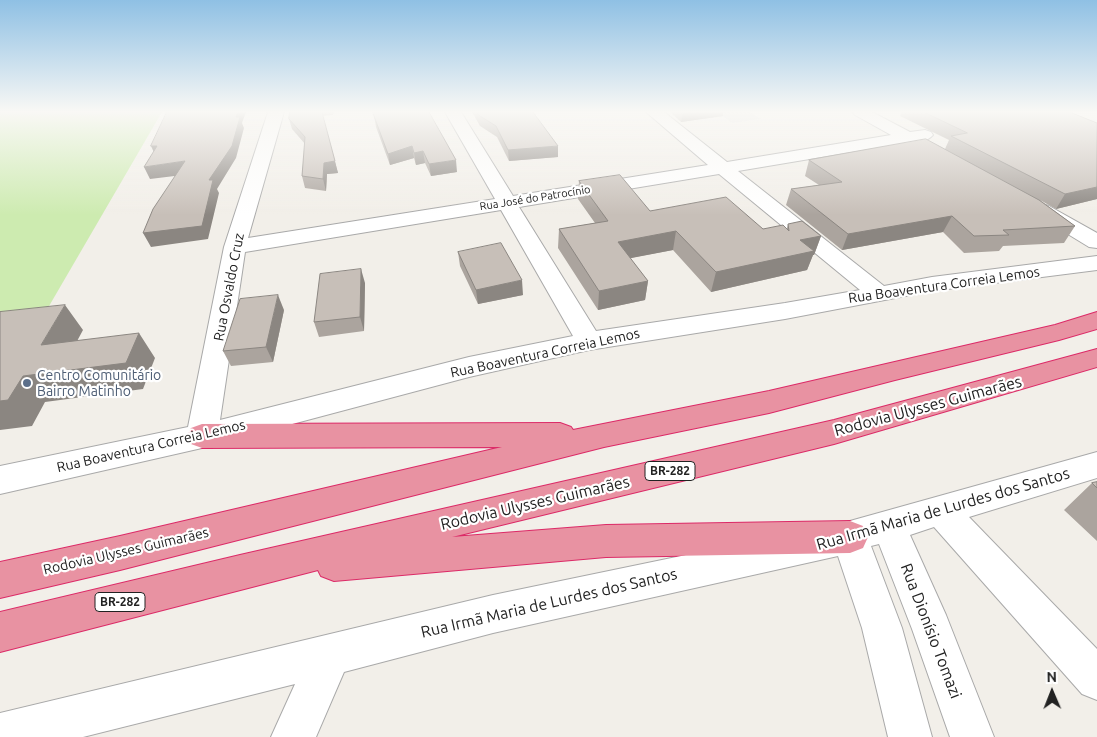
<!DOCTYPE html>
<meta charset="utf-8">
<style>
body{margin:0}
#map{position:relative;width:1097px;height:737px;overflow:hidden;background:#f2efe9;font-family:Ubuntu,sans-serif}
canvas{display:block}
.north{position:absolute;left:1027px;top:667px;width:50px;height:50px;-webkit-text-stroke:4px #fff;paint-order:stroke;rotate:359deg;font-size:14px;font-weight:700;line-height:20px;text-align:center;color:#222}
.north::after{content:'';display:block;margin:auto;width:18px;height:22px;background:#222;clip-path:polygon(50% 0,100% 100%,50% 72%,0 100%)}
</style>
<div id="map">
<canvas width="1097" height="737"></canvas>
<div class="north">N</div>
</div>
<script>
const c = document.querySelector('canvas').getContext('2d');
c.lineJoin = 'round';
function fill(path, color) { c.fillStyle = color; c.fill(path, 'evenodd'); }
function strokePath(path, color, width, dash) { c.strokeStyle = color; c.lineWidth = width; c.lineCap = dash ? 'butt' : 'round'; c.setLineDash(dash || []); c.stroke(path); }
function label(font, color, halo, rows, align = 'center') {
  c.font = font + ' Ubuntu,sans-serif'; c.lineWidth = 4.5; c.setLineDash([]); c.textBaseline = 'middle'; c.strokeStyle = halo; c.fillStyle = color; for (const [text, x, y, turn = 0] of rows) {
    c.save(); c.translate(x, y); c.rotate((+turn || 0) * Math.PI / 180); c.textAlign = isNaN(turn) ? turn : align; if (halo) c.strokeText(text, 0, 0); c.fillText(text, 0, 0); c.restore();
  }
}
fill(new Path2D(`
 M0 112H162L45 313 0 319Z`), '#cdebb0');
fill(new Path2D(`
 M717 112H750L761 119 732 123Z`), '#e2e2e2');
const minor = new Path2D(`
 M268 112H284L248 238 495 199 445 112H461L513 196 708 165 646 112H664L727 162 891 135 855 115 852 112H872L910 132 925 130 931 132 933 135C928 141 913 145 905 143L738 171 884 286 932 277 1097 256V270L932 291 785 319 589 350 469 377 202 448 0 494V466L188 427 224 247ZM719 174 860 290 785 303 596 331 519 207ZM501 210 573 336 469 357 220 420 245 252Z
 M1042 204 1049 206 1097 233V248L1089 247 1035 214 1032 210 1035 206Z
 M1097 452V478L969 517 1097 649V700L1082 694 934 527 910 535 946 615 994 737H950L912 629 879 544 871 546 902 628 932 737H888L862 628 838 556 493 633 344 672 316 737H271L295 684 83 737H0V713L493 595 850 521Z`);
const highway = new Path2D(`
 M1097 312V329L1059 340 895 380 769 413 604 447 120 570 0 598V562L120 536 502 447 202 448 191 444 187 436 191 428 202 424 560 423 571 427 573 430 769 391 1055 325Z
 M1097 349V367L834 444 452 537 606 525 850 521 863 526 868 537 863 548 850 553 606 557 334 581 321 576 318 570 0 652V612L240 555 834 420Z`);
strokePath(minor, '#a9a9a9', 2);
strokePath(highway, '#dc2a67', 2);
fill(minor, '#fff');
fill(highway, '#e892a2');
fill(new Path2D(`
 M290 112H334L333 115 322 116 338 173 327 174 326 191 305 188 302 176 305 144 292 129 289 119Z
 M472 112H533L558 157 509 161 497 137 480 126Z
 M670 112H723V116L681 122Z
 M902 112H1072V113L1097 123V199L1056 209 1040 200 1075 226 1064 243 1003 246 999 251 964 253 943 232 842 250 786 205 791 189 819 185 805 176 809 160 945 149 949 140 900 116Z
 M374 116 457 172 431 176 425 163 416 165 414 158 390 165 376 127Z
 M579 181 650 211 763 229 787 228 788 224 821 236 814 255H813L807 270 711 292 673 250 630 258 648 281 645 300 598 310 558 248 559 229 595 223 578 199Z
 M458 252 523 295 478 304 460 266Z
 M365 283 364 331 319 337 314 322Z
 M284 310 273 362 231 366 223 351Z
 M1097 482V541L1064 510 1092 483Z`), '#aba49e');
fill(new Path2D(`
 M238 112H246L242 123 244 128 236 158 217 189 219 193 208 239 151 247 143 233 236 117Z
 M683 112H723V116L681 122Z
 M151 146H157V159Z
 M412 146 414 158 390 165 388 154Z
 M558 146V157L509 161 508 150Z
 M423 151 425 163 416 165 414 153Z
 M456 160 457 172 431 176 429 164Z
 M185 161 191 174 150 179 144 167Z
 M335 161 338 173 327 174 326 191 323 179 324 163Z
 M1097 187V199L1056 209 1065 194Z
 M952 216 943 232 842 250 848 234Z
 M676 231 673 250 616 261 618 242Z
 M821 236 814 255H813L807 270 711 292 716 272 800 240Z
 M361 269 365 283 364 331 360 317Z
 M522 280 523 295 478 304 476 290Z
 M648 281 645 300 598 310 599 291Z
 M278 295 284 310 273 362 266 347Z
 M65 305 83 330 61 371 41 345Z
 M139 333 155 358 143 389 45 402 32 426 0 430V401L23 376Z`), '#8b8681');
const building = new Path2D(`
 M167 112H238L236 117H240L232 146 209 180H213L202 226 143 233 153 209 185 161 144 167 157 146H151Z
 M290 112H322L335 161 324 163 323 179 302 176 305 137 289 119Z
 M373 112H429L456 160 429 164 423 151 414 153 412 146 388 154 374 116Z
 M477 112H533L558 146 508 150 496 126 480 116Z
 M924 112H1072V113L1097 123V187L1065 194 951 136 967 133Z
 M926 139 1039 200 1075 226 1003 230 1009 235 974 236 952 216 848 234 791 189 842 182 809 160Z
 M620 175 650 211 726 197 763 229 783 225 789 231 788 224 802 221 821 236 800 240 814 251 716 272 676 231 618 242 648 281 599 291 559 229 608 221 579 181Z
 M501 243 522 280 476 290 458 252Z
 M361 269 360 317 314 322 320 274Z
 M278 295 266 347 223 351 240 299Z
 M65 305 41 345 139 333 126 363 23 376 8 400 0 401V312Z
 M1097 482V488L1092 483Z`);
fill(building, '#c7bfb8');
strokePath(building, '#8b8681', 1);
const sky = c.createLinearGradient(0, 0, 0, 215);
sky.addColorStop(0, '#8fc0e4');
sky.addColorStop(0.52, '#f9f8f5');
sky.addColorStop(1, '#f9f8f500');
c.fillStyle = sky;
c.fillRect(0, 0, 1097, 215);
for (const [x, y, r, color] of [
 [27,383,5,"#5c6f8a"]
]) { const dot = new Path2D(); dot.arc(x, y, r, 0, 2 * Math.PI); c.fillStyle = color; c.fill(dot); strokePath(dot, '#fff', 2); }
label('11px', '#222', '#fff', [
 ["Rua José do Patrocínio",535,198,-9]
]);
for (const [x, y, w] of [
 [670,471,50],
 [120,602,50]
]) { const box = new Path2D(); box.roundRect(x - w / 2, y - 9.5, w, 19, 4); c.fillStyle = '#fff'; c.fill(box); strokePath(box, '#222', 1); }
label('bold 12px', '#222', null, [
 ["BR-282",670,471],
 ["BR-282",120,602]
]);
label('14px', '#222', '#fff', [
 ["Rua Boaventura Correia Lemos",944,285,-8],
 ["Rua Osvaldo Cruz",229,287,-79],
 ["Rua Boaventura Correia Lemos",545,353,-12],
 ["Rua Boaventura Correia Lemos",151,446,-13],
 ["Rodovia Ulysses Guimarães",126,551,-13]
]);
label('14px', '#4e5e75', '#fff', [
 ["Centro Comunitário",37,375],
 ["Bairro Matinho",37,391]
], 'left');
label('16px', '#222', '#fff', [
 ["Rodovia Ulysses Guimarães",928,406,-15],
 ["Rodovia Ulysses Guimarães",535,503,-13],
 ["Rua Irmã Maria de Lurdes dos Santos",943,509,-16],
 ["Rua Irmã Maria de Lurdes dos Santos",549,603,-13],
 ["Rua Dionísio Tomazi",931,631,69]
]);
</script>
